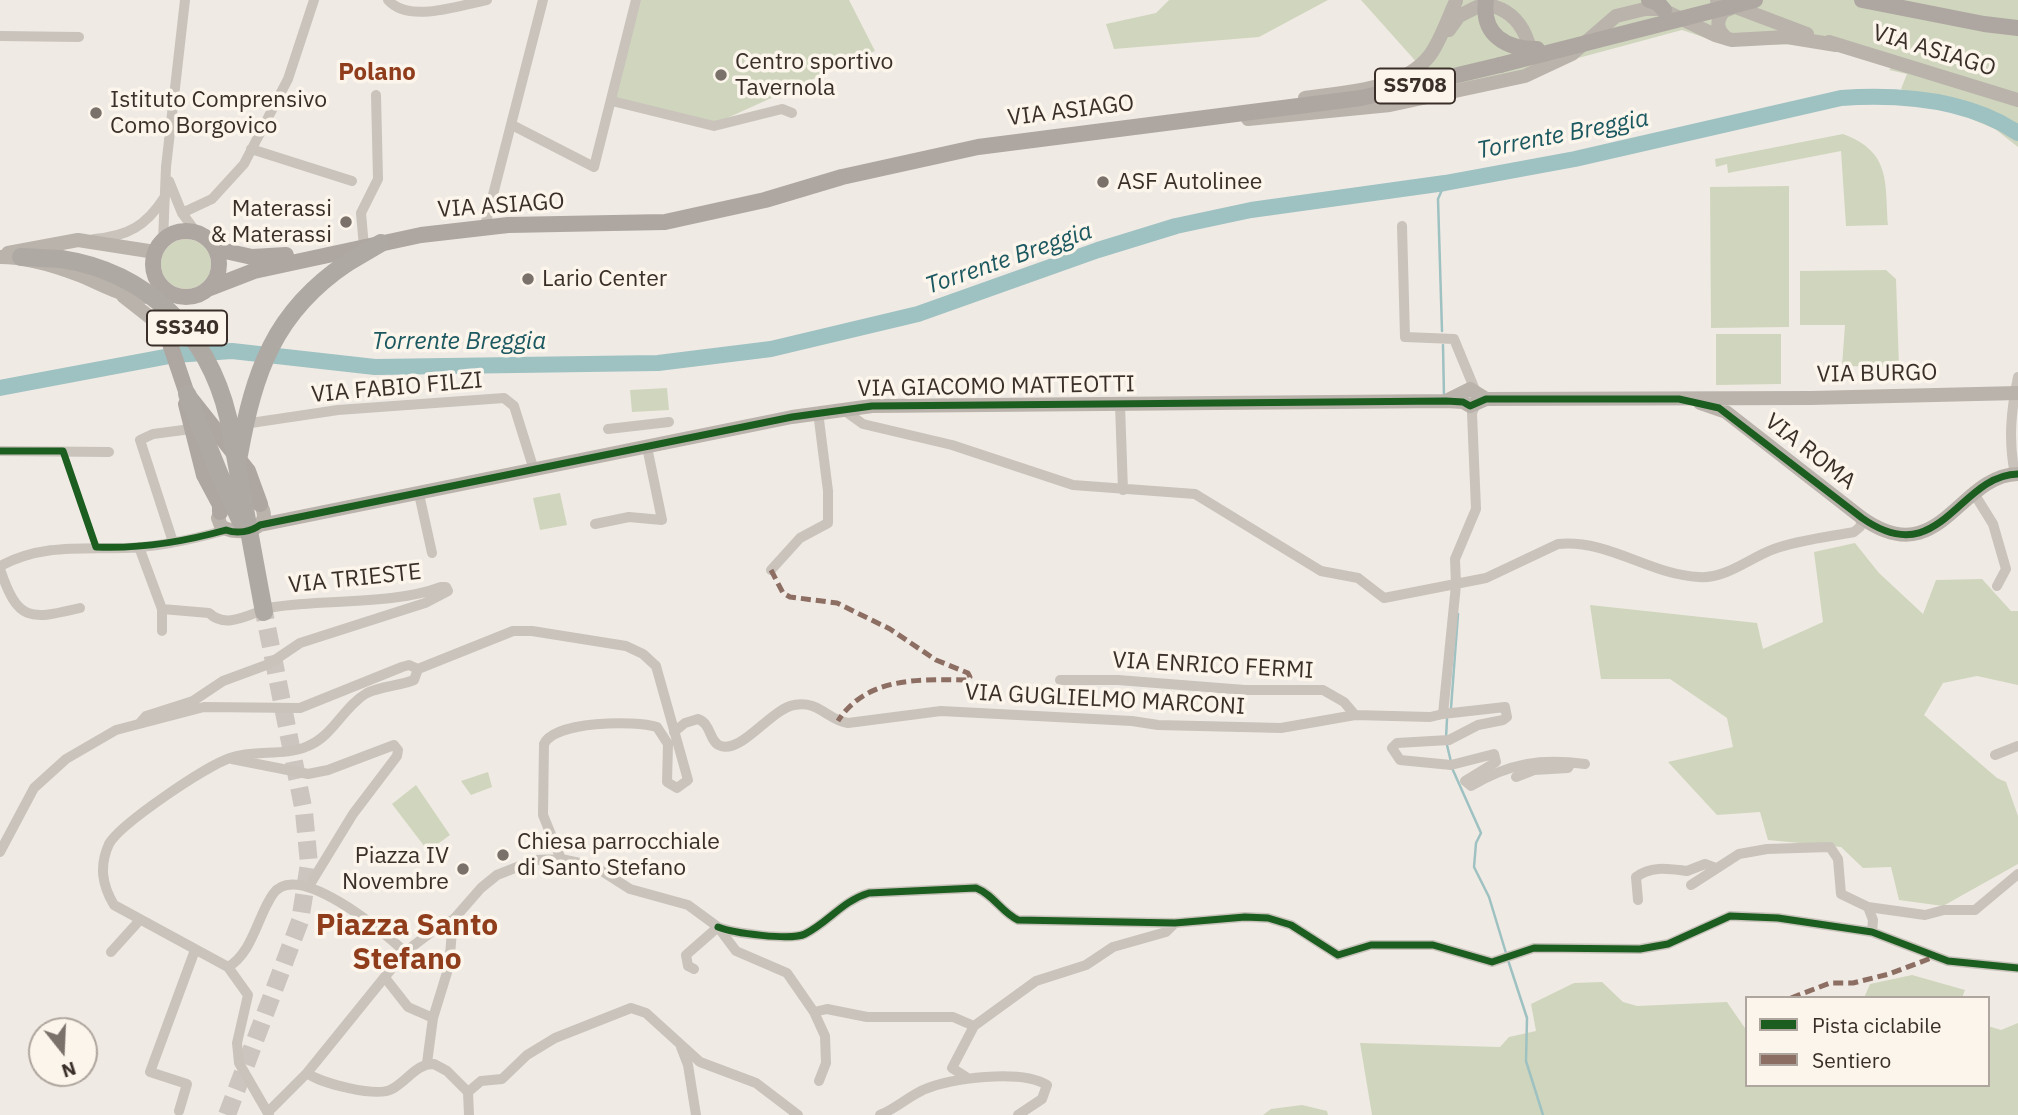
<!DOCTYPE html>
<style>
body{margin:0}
#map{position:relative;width:2018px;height:1115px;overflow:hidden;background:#f0eae4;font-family:"IBM Plex Sans",sans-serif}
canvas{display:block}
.legend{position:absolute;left:1745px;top:996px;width:245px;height:91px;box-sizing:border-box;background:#fbf5ec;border:2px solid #aea69e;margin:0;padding:9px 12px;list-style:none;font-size:21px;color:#3b3029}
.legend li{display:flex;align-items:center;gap:14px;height:35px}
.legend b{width:35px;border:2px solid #aea69e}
.north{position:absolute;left:28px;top:1017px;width:70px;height:70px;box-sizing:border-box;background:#fbf5ec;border:2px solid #aea69e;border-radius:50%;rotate:162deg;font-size:19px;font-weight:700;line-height:28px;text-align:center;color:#3b3029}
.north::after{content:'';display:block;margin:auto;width:24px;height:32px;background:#7a716a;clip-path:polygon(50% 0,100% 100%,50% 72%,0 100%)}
</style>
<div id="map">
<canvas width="2018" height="1115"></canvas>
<ul class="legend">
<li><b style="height:9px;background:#1b5e20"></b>Pista ciclabile</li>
<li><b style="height:9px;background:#8d6e63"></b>Sentiero</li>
</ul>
<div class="north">N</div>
</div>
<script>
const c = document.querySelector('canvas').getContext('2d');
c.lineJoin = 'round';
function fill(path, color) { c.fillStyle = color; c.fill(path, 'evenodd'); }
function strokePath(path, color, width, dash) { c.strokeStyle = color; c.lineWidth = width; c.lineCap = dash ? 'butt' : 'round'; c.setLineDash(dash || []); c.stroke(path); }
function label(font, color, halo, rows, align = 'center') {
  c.font = font + ' "IBM Plex Sans",sans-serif'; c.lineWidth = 7; c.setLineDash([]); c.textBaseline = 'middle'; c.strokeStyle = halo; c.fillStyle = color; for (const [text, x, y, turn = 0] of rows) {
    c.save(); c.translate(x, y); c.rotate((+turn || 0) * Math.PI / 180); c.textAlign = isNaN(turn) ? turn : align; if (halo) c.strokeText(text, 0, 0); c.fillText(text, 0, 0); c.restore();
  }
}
fill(new Path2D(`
 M641 0H849L875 51 714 124 613 99Z
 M1169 0H1328L1259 37 1114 49 1106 24 1156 13Z
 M1361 0H2018V147L1995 129 1901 89 1907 74 1889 70 1892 67 1839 49 1797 44 1729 46 1682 30 1445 94Z
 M1843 134C1891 152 1885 181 1888 225L1846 226 1841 151 1728 173 1727 164 1716 167 1715 159Z
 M1789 186V327L1711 328 1710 187Z
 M161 264a25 25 0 1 1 50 0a25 25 0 1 1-50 0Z
 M1886 270 1896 279 1899 367 1842 366 1845 325H1800V271Z
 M1716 334H1781V384L1716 385Z
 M667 388 669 410 632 412 630 390Z
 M560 493 567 525 540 530 533 498Z
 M1855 543 1879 573 1923 614 1936 580 1982 579 2011 611H2018V685L1977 676 1943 683 1924 715 1997 778 2006 782 2018 816V864L1943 906 1899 900 1891 867 1863 868 1841 847 1768 840 1760 812 1717 815 1668 762 1733 747 1727 718 1670 679H1601L1590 605 1757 623 1763 649 1823 622 1814 552Z
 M488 772 492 787 471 795 461 781Z
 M416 785 450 835 428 851 392 804Z
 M1912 975 1965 990 1962 998H1864L1870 984Z
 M1602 982 1623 1002 1637 1006 1727 1002 1747 1031V1085H1988V1026L2001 1030 2018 1023V1115H1372L1360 1043 1500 1047 1509 1037 1536 1031 1531 1004 1574 983Z
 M1302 1105 1327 1111 1328 1115H1263L1271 1109Z`), '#d0d6bd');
strokePath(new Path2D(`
 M1442 331 1438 199 1445 183
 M1443 345 1444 397
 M1451 708 1458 614
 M1446 738 1447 719
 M1447 745 1451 762
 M1452 768 1481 833 1476 843 1474 867 1489 897 1506 953
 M1508 960 1527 1018 1526 1061 1543 1115`), '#9ec1c2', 2.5);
strokePath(new Path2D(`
 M0 388 175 355 232 351 375 367 658 363 771 349 918 314 1098 250 1176 226 1251 210 1445 183 1575 159 1841 98C1901 94 1967 99 2018 133`), '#9ec1c2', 16);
strokePath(new Path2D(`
 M227 1115 300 921 309 864 304 812 264 612`), '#ccc5bf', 18, [18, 9]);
strokePath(new Path2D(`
 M388 0C409 24 460 5 487 0
 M0 36 79 37
 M612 101 714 126 782 109 792 113
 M512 125 594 167 636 0
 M251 149 352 181
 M169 181 182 213 196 232
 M182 213 212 199 244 164 288 79 314 0
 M1402 226 1405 337 1454 339 1475 390
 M480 227 486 222 543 0
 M94 239C128 236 146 226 164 198
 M163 241 166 167 185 0
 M364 247 361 213 378 179 376 95
 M1120 405 1123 490
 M842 409 863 424 952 445 1073 485 1195 494 1321 571 1358 578 1384 598 1486 578 1558 544C1609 539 1650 575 1699 577 1726 579 1749 558 1774 549 1799 540 1827 537 1854 532L1860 527 1862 518
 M244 424 338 410 504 398 514 406 534 470
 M608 429 669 422
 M0 451 109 452
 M2015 474C2008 440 2011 411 2018 377
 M419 494 432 553
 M1975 495 1993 524 2006 569 1997 586
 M595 524 629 517 662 520 647 447
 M173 542 140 440 153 434 191 429
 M139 547 162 609V631
 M0 566C42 544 81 549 126 548 160 547 194 539 226 530
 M0 569C18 622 29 620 80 608
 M771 570 800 538 828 523V491L818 412
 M418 669 513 631H532L626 646 643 654 656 666 688 780 677 788 667 782 668 744 657 727C635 720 554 721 544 744L543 815 561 859
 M1060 680H1118L1245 690H1323L1344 702 1355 715
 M1443 714 1505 707 1507 717 1503 720 1478 725 1449 740 1397 743 1392 748 1400 760 1451 765 1494 754 1496 762 1465 781 1471 786C1510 763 1541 758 1585 764
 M139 724 146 716 193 701 223 681 269 664 300 643 425 603 448 591 446 587H441C394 605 324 599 274 607 253 611 228 631 209 613L162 609
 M674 732 685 723 698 719C712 724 709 743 721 746 742 753 771 709 794 705 819 700 827 720 848 723L941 711 1132 721 1158 725 1281 728 1355 715 1430 717 1443 714 1456 585 1455 559 1476 509 1472 413 1476 404
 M1995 755 2018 746
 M232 759 308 774 328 770 394 745 398 750 397 756 353 814 309 886
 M1516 777 1534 770 1568 768 1571 763
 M0 852 34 788 66 759 116 730 204 707 300 708 402 667 409 665 418 669
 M1691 885 1739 854 1767 849 1830 847 1838 859 1841 894 1868 907 1873 920 1872 932
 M1638 900 1636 877C1652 865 1670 869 1687 871L1705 864 1716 868
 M1868 907 1925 915 1944 910H1975L2018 874
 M718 927C733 933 791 941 805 934 829 922 842 901 869 893L976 888C994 895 1001 912 1018 920L1175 923 1245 917 1268 918 1291 925 1338 955 1371 945H1433L1492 962 1534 948 1640 949 1668 944 1730 916 1778 918 1872 932 1948 961 2018 968
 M111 952 139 921
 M228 967 114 905C102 885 99 866 109 844 120 824 206 766 230 758 255 749 284 757 308 746 333 736 344 706 367 693 381 686 399 686 414 680L418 669
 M228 967C253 952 257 917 273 894 297 859 384 932 405 952
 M228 967 248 995 237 1043 239 1063 269 1115
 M694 969 688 966 686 955 718 927
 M386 979 408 1007 433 1018
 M814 1012 827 1009 867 1017H953L974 1026 1036 981 1086 965 1113 947 1166 932 1175 923
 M681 1047 688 1065 696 1115
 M427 1063 433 1018 449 966 453 920
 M307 1073C320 1083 377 1098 392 1089 407 1081 417 1063 434 1064L447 1071 468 1092
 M966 1077 952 1068 974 1026
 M468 1092 481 1081 502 1079 527 1055 555 1038 631 1008 646 1013 700 1062 756 1083 798 1115
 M468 1092 469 1115
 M179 1111 187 1084 150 1072 195 950
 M268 1112 307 1073 405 952 442 924 453 920 481 888 497 875 535 860 561 859 594 866 630 889 688 905 718 927 736 951 787 973 814 1012 825 1036 826 1063 819 1081
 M880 1115C895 1109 908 1097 923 1090 951 1078 1020 1069 1047 1085L1042 1099 1018 1115`), '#c9c3bc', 10);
strokePath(new Path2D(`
 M1717 0 1807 34
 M1492 6C1511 11 1522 24 1528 42
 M1449 30 1459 16 1477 7
 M1728 39C1717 32 1715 21 1724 11L1734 7
 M1829 42 2018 100
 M1305 98C1345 92 1404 90 1430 55 1441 40 1448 18 1456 1
 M1248 119 1390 105 1525 76 1572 54 1616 16 1645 9H1661L1715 35 1732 40 1787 37 1836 45
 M8 253 78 240 155 252
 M0 257C27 257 53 265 79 275 103 284 129 303 156 295
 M123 296 165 329
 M1448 400 1470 389 1486 399
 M1700 403 1726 412 1862 518C1940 573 1958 475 2018 474
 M249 501 260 504C276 529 238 538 221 526L218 518 223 508Z
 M260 525 792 417 872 406 1446 401 1463 402 1470 406 1486 399 1811 398 2018 393`), '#bab3ac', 14);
strokePath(new Path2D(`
 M1649 0 1658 3 1664 10
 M1862 0 1984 24 2018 28
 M153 264a33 33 0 1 1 66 0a33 33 0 1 1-66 0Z
 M216 249 252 257 286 255
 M210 288 254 271 421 235 508 225 665 222 765 200 842 177 978 147 1361 98 1500 65
 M165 290V329L187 394 248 471 260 504
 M186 404 204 475 220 505V512`), '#aea7a1', 16);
strokePath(new Path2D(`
 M21 257 61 259
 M347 263 381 243
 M187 394 221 478`), '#afa9a3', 18);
strokePath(new Path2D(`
 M1486 0C1481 35 1506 49 1537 49
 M1500 65 1755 0`), '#aea7a1', 16);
strokePath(new Path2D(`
 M61 259C147 272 208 333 228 417L264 612
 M239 455C254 372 274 312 347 263
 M221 478 240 520`), '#afa9a3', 18);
strokePath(new Path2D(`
 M771 570 783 593 790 597 837 603 890 629 936 660 968 673 970 677 967 680C919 679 866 677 838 721
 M1791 998 1830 983H1853L1889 974 1934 957`), '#8d6e63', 5, [10, 5]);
strokePath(new Path2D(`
 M0 451H63L96 547C141 549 183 542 226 530 237 534 251 532 260 525L792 417 872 406 1446 401 1463 402 1470 406 1486 399H1679L1719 408 1862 518C1940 573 1958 475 2018 474
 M718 927C733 933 791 941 805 934 829 922 842 901 869 893L976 888C994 895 1001 912 1018 920L1175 923 1245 917 1268 918 1291 925 1338 955 1371 945H1433L1492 962 1534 948 1640 949 1668 944 1730 916 1778 918 1872 932 1948 961 2018 968`), '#1b5e20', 7);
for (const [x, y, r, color] of [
 [721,75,7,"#7a716a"],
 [96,113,7,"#7a716a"],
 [1103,182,7,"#7a716a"],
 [346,222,7,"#7a716a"],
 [528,279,7,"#7a716a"],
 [503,855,7,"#7a716a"],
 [463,869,7,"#7a716a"]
]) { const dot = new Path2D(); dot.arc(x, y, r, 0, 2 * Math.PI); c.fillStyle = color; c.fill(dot); strokePath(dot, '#fbf5ec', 2.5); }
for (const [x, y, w] of [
 [1415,86,80],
 [187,328,80]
]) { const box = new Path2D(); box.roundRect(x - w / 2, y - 17.5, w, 35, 5); c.fillStyle = '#fbf5ec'; c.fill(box); strokePath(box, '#3b3029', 2); }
label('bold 21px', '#3b3029', null, [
 ["SS708",1415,86],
 ["SS340",187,328]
]);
label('23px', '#3b3029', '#fbf5ec', [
 ["VIA ASIAGO",1934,51,17],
 ["VIA ASIAGO",1071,111,-7],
 ["VIA ASIAGO",501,206,-4],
 ["VIA BURGO",1877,374,-1],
 ["VIA GIACOMO MATTEOTTI",996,387,-1],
 ["VIA FABIO FILZI",397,388,-5],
 ["VIA ROMA",1810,452,38],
 ["VIA TRIESTE",355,579,-6],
 ["VIA ENRICO FERMI",1213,666,3],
 ["VIA GUGLIELMO MARCONI",1105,700,3]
]);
label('23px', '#3b3029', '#fbf5ec', [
 ["Centro sportivo",735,62],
 ["Tavernola",735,88],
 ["Istituto Comprensivo",110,100],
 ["Como Borgovico",110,126],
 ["ASF Autolinee",1117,182],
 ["Materassi",332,209,"right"],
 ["& Materassi",332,235,"right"],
 ["Lario Center",542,279],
 ["Chiesa parrocchiale",517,842],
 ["di Santo Stefano",517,868],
 ["Piazza IV",449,856,"right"],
 ["Novembre",449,882,"right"]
], 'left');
label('bold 24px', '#903d1c', '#fbf5ec', [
 ["Polano",377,73]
]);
label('italic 24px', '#1b5860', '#fbf5ec', [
 ["Torrente Breggia",1563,135,-11],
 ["Torrente Breggia",1009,259,-19],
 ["Torrente Breggia",459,342]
]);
label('bold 30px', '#903d1c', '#fbf5ec', [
 ["Piazza Santo",407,926],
 ["Stefano",407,960]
]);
</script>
